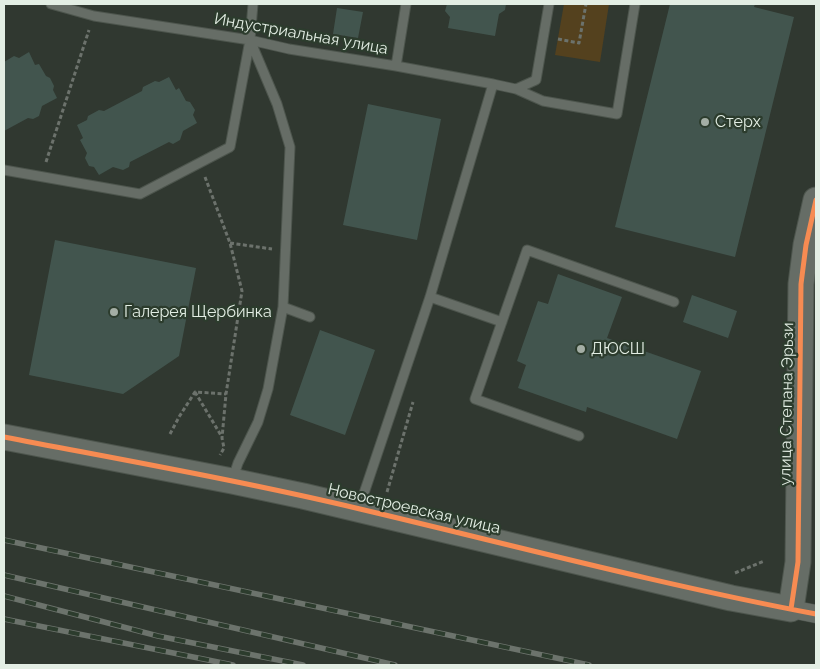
<!DOCTYPE html>
<meta charset="utf-8">
<style>
body{margin:0}
#map{position:relative;width:820px;height:669px;overflow:hidden;background:#303830;font-family:Raleway,sans-serif}
canvas{display:block}
.frame{position:absolute;inset:0;border:5px solid #e3eee4;pointer-events:none}
</style>
<div id="map">
<canvas width="820" height="669"></canvas>
<div class="frame"></div>
</div>
<script>
const c = document.querySelector('canvas').getContext('2d');
c.lineJoin = 'round';
function fill(path, color) { c.fillStyle = color; c.fill(path, 'evenodd'); }
function strokePath(path, color, width, dash) { c.strokeStyle = color; c.lineWidth = width; c.lineCap = dash ? 'butt' : 'round'; c.setLineDash(dash || []); c.stroke(path); }
function label(font, color, halo, rows, align = 'center') {
  c.font = font + ' Raleway,sans-serif'; c.lineWidth = 4.5; c.setLineDash([]); c.textBaseline = 'middle'; c.strokeStyle = halo; c.fillStyle = color; for (const [text, x, y, turn = 0] of rows) {
    c.save(); c.translate(x, y); c.rotate((+turn || 0) * Math.PI / 180); c.textAlign = isNaN(turn) ? turn : align; if (halo) c.strokeText(text, 0, 0); c.fillText(text, 0, 0); c.restore();
  }
}
fill(new Path2D(`
 M564 4H609L600 62 555 55Z`), '#54411e');
fill(new Path2D(`
 M447 4H506L505 10 499 14 495 36 448 28 450 17 445 11Z
 M670 4H755L754 7 794 17 735 257 615 227Z
 M337 8 363 12 358 38 333 34Z
 M29 52 35 65 39 64 46 76 50 78 54 86 53 90 57 98 42 106 39 116 33 119 28 118 4 131V62L14 56 19 58Z
 M169 77 176 90 179 88 186 101 190 102 195 110 193 115 197 123 183 131 180 140 173 144 169 142 130 162 129 167 123 170 113 167 99 175 94 167 89 166 85 158 87 153 80 140 83 138 77 125 87 120 88 116 99 110 104 111 142 91 143 87 155 81 159 82Z
 M368 104 441 119 417 240 343 225Z
 M55 240 196 268 179 356 123 394 29 375Z
 M558 274 622 297 607 338 701 371 677 439 587 407 586 412 518 388 526 365 517 361 538 301 548 304Z
 M692 295 737 311 728 338 683 322Z
 M320 330 375 350 345 435 290 415Z`), '#42554e');
const lane = new Path2D(`
 M51 4 94 16 250 40 289 49 396 66 493 84 516 89 543 101 617 114 635 4
 M396 66 406 4
 M516 89 536 80 549 4
 M4 170 140 194 230 147 250 40
 M430 297 502 322
 M283 307 310 317
 M579 436 475 399 527 250 674 302
 M232 481 238 463 258 422 268 389 283 307 290 147 277 104 250 40 253 4
 M359 508 430 297 493 84`);
const street = new Path2D(`
 M791 609 816 614`);
const secondary = new Path2D(`
 M4 437 232 481 303 496 731 598 791 609 798 562 801 284 806 245 816 200`);
strokePath(lane, '#4d554d', 11);
strokePath(street, '#4d554d', 19);
strokePath(secondary, '#4d554d', 27);
strokePath(new Path2D(`
 M558 39 579 43 586 4
 M46 162 89 30
 M205 177 230 243 242 291 226 394 222 438 224 448 220 455
 M230 243 272 249
 M195 392 222 437
 M170 434 179 417 195 392 226 394
 M387 492 413 402
 M735 573 764 561`), '#6c726c', 3, [4, 2.5]);
strokePath(lane, '#666d66', 9);
strokePath(street, '#666d66', 18);
strokePath(secondary, '#666d66', 25);
const rail = new Path2D(`
 M4 540 589 665
 M4 575 395 665
 M4 596 158 636 303 665
 M4 619 233 665`);
strokePath(rail, '#6c736c', 5.5);
strokePath(rail, '#2c3c2d', 4, [11]);
strokePath(new Path2D(`
 M4 437C123 460 242 481 360 509 512 545 663 585 816 614
 M791 609 798 562 801 284 806 245 816 200`), '#f68b52', 5);
for (const [x, y, r, color] of [
 [705,122,5,"#a4aea5"],
 [114,312,5,"#a4aea5"],
 [581,349,5,"#a4aea5"]
]) { const dot = new Path2D(); dot.arc(x, y, r, 0, 2 * Math.PI); c.fillStyle = color; c.fill(dot); strokePath(dot, '#2c3c2d', 2); }
label('16px', '#e3eee4', '#2c3c2d', [
 ["Индустриальная улица",301,34,10],
 ["улица Степана Эрьзи",787,404,-89],
 ["Новостроевская улица",414,509,13]
]);
label('16px', '#e3eee4', '#2c3c2d', [
 ["Стерх",715,122],
 ["Галерея Щербинка",124,312],
 ["ДЮСШ",591,349]
], 'left');
</script>
